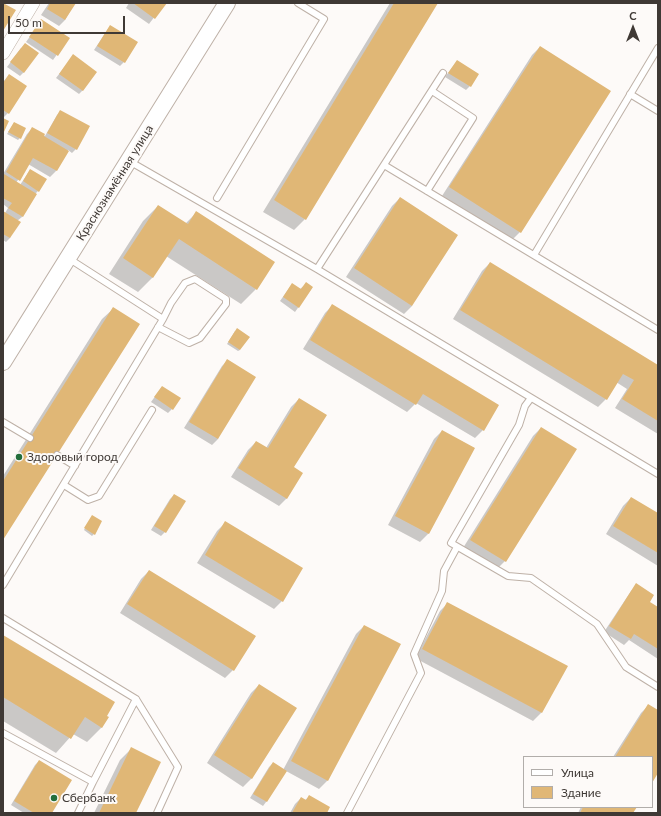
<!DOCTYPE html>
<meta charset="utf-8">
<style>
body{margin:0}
#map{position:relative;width:661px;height:816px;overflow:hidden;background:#fdfaf8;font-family:Lato,sans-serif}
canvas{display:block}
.frame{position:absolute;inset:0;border:4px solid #3f3935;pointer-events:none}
.legend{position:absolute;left:523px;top:756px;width:130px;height:52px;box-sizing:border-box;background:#fdfaf8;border:1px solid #b1adaa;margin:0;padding:5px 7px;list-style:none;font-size:12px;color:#3f3935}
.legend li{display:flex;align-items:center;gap:8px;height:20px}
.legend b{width:20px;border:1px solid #b1adaa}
.north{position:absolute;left:613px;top:8px;width:40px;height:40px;-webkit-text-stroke:3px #fdfaf8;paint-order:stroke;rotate:0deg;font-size:11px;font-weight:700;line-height:16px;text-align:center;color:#3f3935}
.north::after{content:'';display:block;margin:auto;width:14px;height:18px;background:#3f3935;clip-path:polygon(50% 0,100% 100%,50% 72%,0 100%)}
.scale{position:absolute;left:8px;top:16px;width:117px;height:18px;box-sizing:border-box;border:2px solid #3f3935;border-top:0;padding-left:5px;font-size:12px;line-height:14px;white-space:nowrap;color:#3f3935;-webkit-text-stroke:3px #fdfaf8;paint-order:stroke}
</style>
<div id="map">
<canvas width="661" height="816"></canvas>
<div class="frame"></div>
<ul class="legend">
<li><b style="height:5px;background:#fff"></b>Улица</li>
<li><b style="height:11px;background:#e0b776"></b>Здание</li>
</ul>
<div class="north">С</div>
<div class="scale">50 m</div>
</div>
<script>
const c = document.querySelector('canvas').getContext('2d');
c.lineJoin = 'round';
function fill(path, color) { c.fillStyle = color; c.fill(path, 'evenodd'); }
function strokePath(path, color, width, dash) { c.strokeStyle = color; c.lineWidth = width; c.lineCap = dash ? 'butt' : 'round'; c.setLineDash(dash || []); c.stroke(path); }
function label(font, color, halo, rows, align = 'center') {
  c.font = font + ' Lato,sans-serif'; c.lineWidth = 4; c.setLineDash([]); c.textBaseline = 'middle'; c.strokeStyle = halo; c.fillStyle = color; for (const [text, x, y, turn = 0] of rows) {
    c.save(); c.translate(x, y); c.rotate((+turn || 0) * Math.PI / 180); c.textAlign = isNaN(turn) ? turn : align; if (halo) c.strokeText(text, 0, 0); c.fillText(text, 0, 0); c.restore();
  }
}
fill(new Path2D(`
 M49 3H75L65 20 59 26 41 15Z
 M129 3H165L149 24 126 8Z
 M390 3H437L305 219 294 230 263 212Z
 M41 21 68 39 53 60 26 42Z
 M110 26 124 62 120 66 94 50Z
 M540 47 520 232 512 240 442 196 532 55Z
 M21 48 24 72 20 76 7 67Z
 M73 56 83 90 79 94 56 78Z
 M457 61 470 86 466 90 445 77Z
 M9 75 8 113 4 117 3 116V82Z
 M61 111 76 149 72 153 68 150 56 171 50 177 28 164 16 183 20 185 30 170 38 191 35 194 22 217 17 221 10 238 6 242 3 240V212L5 213 8 208 3 204V174L27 134 33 128 45 136 57 115Z
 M14 123 20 138 18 140 7 134Z
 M400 198 412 306 404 314 346 277 392 206Z
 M158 206 185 224 197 212 256 289 241 304 166 256 153 277 138 292 109 274 143 221Z
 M490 263 658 366V434L615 408 627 389 616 382 606 399 598 407 453 319 482 271Z
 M292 284 300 289 306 284 312 288 295 312 280 301Z
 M333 305 483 430 475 438 416 403 407 412 303 349 325 313Z
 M114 308 3 538V476L102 319Z
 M235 331 240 350 238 351 227 344Z
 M228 360 218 439 212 445 184 428 222 366Z
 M162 387 172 409 168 413 151 402Z
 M299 399 293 467 287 498 279 506 231 477 248 450 256 442 266 448 291 407Z
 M541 428 505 561 497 569 463 548 533 436Z
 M442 431 474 448 428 534 420 542 388 525 434 439Z
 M174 495 165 532 161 536 151 530 170 499Z
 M631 498 658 514V566L606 534 623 506Z
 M91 518 94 534 92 536 84 530Z
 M225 523 282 601 274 609 197 563 217 531Z
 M149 571 233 670 225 678 120 613 141 579Z
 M637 585 648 602 658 608V659L629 640 624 645 604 632 631 591Z
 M448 603 566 667 541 713 533 721 415 658 440 611Z
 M364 626 399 645 327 781 319 789 286 771 266 802 263 806 250 798 269 767 273 763 283 770 356 634Z
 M3 636 105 716 102 727 87 742 73 734 56 753 3 721Z
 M259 685 296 708 251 779 243 787 207 763 251 693Z
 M649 705 658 711V772L652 781V757H613L641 713Z
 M131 749 135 813H94L120 760Z
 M39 761 51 813H24L11 805 35 765Z
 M309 797 326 813H290L295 804 301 798 305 800Z
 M581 807H636L632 813H578Z`), '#0003');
fill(new Path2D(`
 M3 3 16 10 3 31Z
 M50 3H76L65 20 47 9Z
 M133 3H167L155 19Z
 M394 3H438L306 220 274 200Z
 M41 19 70 38 58 56 29 37Z
 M110 25 138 42 125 63 97 46Z
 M25 43 39 53 24 73 10 62Z
 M540 46 611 91 521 233 449 187Z
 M73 54 97 72 83 91 59 74Z
 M457 60 479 74 471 87 448 73Z
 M9 74 27 86 9 114 3 110V83Z
 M60 110 90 126 77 150 47 133Z
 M3 118 9 121 3 134Z
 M14 122 26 128 21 139 8 132Z
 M32 127 45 134 44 136 69 151 57 171 33 158 20 181 6 172Z
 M30 169 47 179 39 192 23 181Z
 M4 174 37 194 23 217 8 208 12 203 3 198V176Z
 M400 197 458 235 412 306 354 268Z
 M158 205 188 224 196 211 275 262 257 290 179 239 153 278 123 258Z
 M3 211 21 222 10 238 3 234Z
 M490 262 658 365V421L622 399 634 380 623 374 607 400 460 310Z
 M306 282 313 287 299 308 283 297 292 283 301 289Z
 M332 304 499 405 484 431 423 394 416 405 310 340Z
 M113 307 140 324 3 540V481Z
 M237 328 250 337 240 350 228 342Z
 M227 359 256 377 218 439 189 422Z
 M162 386 181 398 173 410 154 397Z
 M299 398 327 415 294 467 303 473 287 499 238 468 256 441 268 448Z
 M541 427 577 449 506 562 470 540Z
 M442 430 475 448 429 534 395 516Z
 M174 494 186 501 166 533 154 526Z
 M631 497 658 513V553L613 526Z
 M92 515 102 521 95 535 84 528Z
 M225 521 303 568 283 602 205 555Z
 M149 570 256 636 234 671 127 604Z
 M636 583 654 595 650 602 658 607V649L634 634 631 639 609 626Z
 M447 602 568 666 542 713 422 649Z
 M364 625 401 644 328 781 291 761Z
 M3 635 115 702 107 716 109 717 102 728 85 717 71 739 3 697Z
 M259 684 297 708 252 779 214 755Z
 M648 704 658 710V773L652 783V757H615Z
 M131 747 161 762 136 813H99Z
 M39 760 72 780 52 813H34L14 801Z
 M273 762 287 771 267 802 253 794Z
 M309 795 330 807 327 813H292L301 797 306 800Z
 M583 807H637L633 813H580Z`), '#e0b776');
const service = new Path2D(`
 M630 94 658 111
 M129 161 317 269 658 474
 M384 165 658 330
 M427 191 473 118 432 91
 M217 198 324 19 298 3
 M534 255 658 48
 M317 269 443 73
 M158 327 189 343 200 338 226 304V299L195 279 185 283 171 303 163 319
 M531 398 525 406 519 425 451 543 508 576 531 578 597 624 626 667 658 687
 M3 422 30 438
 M57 455 75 466
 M64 485 88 500 99 496 152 410
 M3 585 163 319 68 258
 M3 618 136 699 178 767 157 813
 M3 733 93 782 136 699
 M78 813 93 782
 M347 813 421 673 414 654 442 591 444 571 457 547`);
const minor = new Path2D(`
 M3 53 33 3`);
const tertiary = new Path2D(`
 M3 362C77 242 153 123 227 3`);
strokePath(service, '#beb1a7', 8);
strokePath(minor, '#beb1a7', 14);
strokePath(tertiary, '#beb1a7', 18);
strokePath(service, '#fff', 6);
strokePath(minor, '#fff', 13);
strokePath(tertiary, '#fff', 16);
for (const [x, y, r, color] of [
 [19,457,4,"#236e3c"],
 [54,798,4,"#236e3c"]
]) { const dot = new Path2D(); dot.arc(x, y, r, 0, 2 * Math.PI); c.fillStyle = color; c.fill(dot); strokePath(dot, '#fdfaf8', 1.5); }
label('12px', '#3f3935', '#fdfaf8', [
 ["Краснознамённая улица",115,183,-58]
]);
label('12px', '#3f3935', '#fdfaf8', [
 ["Здоровый город",27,457],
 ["Сбербанк",62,798]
], 'left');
</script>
